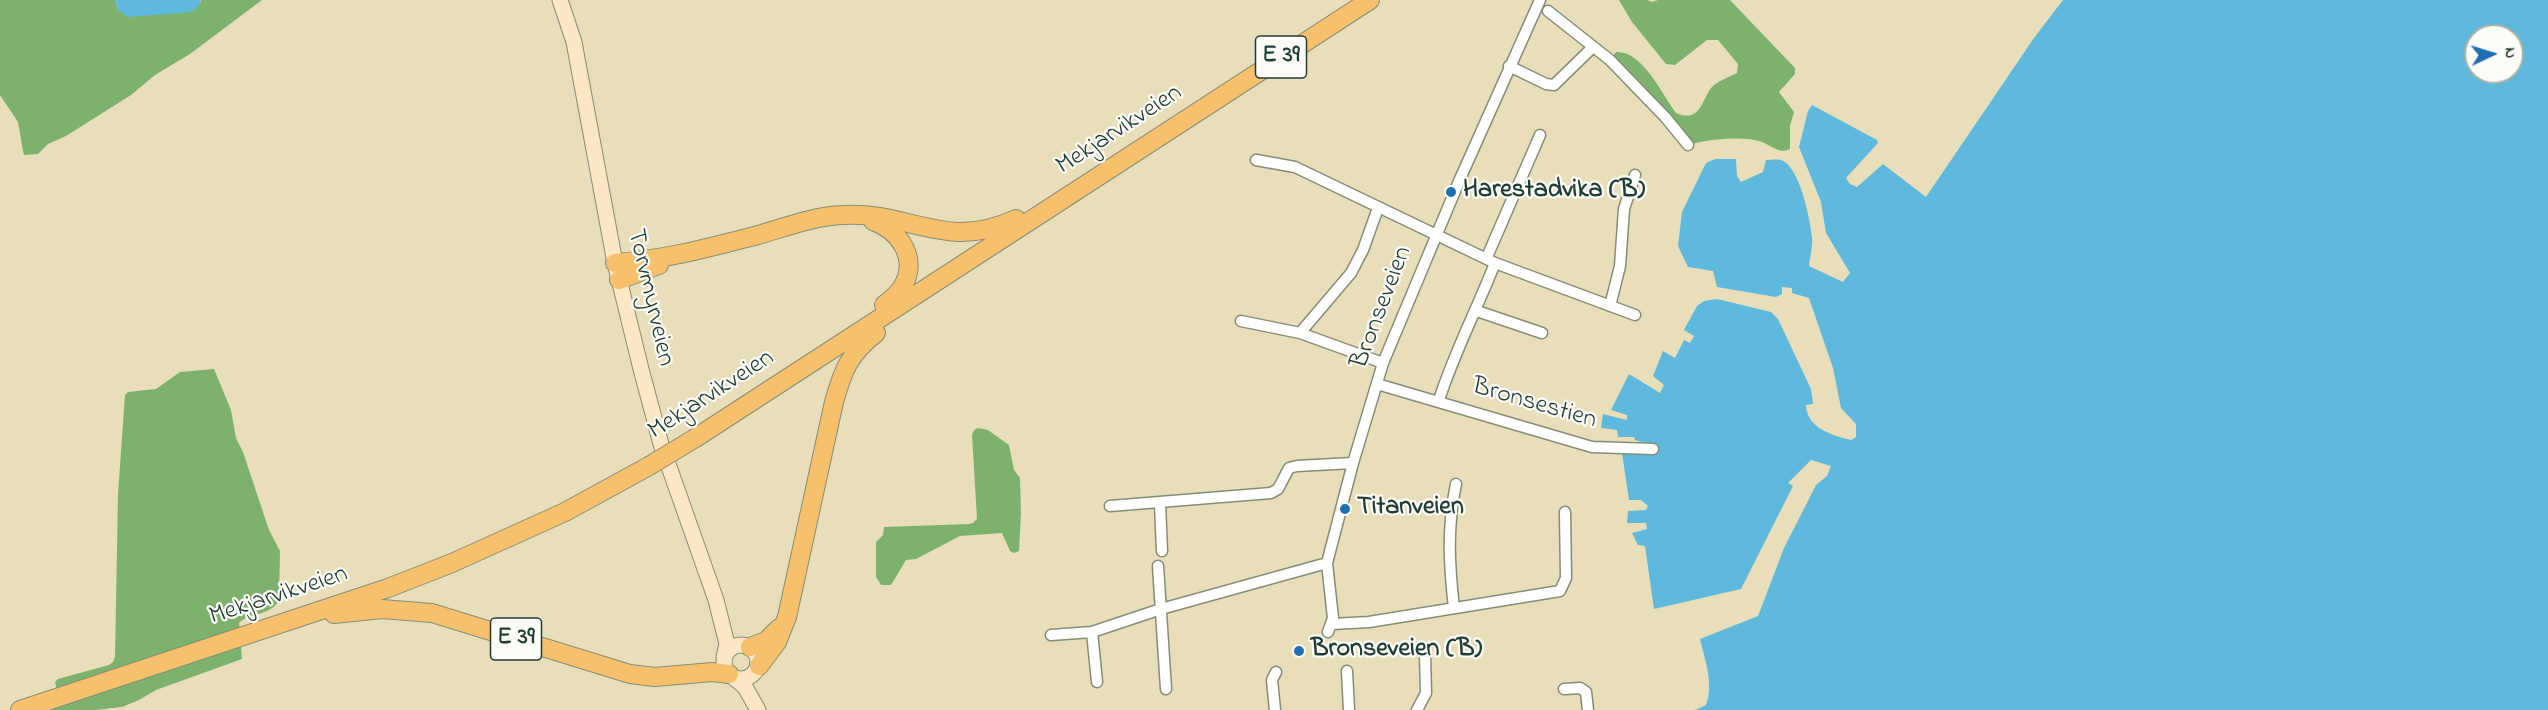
<!DOCTYPE html>
<style>
body{margin:0}
#map{position:relative;width:2548px;height:710px;overflow:hidden;background:#e9deba;font-family:"Indie Flower",sans-serif}
canvas{display:block}
.north{position:absolute;left:2464px;top:24px;width:60px;height:60px;box-sizing:border-box;background:#fdfcf7;border:2px solid #a4b0a9;border-radius:50%;rotate:86deg;font-size:16px;font-weight:700;line-height:24px;text-align:center;color:#1f3d34}
.north::after{content:'';display:block;margin:auto;width:21px;height:27px;background:#1f6fb2;clip-path:polygon(50% 0,100% 100%,50% 72%,0 100%)}
</style>
<div id="map">
<canvas width="2548" height="710"></canvas>
<div class="north">N</div>
</div>
<script>
const c = document.querySelector('canvas').getContext('2d');
c.lineJoin = 'round';
function fill(path, color) { c.fillStyle = color; c.fill(path, 'evenodd'); }
function strokePath(path, color, width, dash) { c.strokeStyle = color; c.lineWidth = width; c.lineCap = dash ? 'butt' : 'round'; c.setLineDash(dash || []); c.stroke(path); }
function label(font, color, halo, rows, align = 'center') {
  c.font = font + ' "Indie Flower",sans-serif'; c.lineWidth = 4.5; c.setLineDash([]); c.textBaseline = 'middle'; c.strokeStyle = halo; c.fillStyle = color; for (const [text, x, y, turn = 0] of rows) {
    c.save(); c.translate(x, y); c.rotate((+turn || 0) * Math.PI / 180); c.textAlign = isNaN(turn) ? turn : align; if (halo) c.strokeText(text, 0, 0); c.fillText(text, 0, 0); c.restore();
  }
}
fill(new Path2D(`
 M0 0H115L118 10 201 2V0H262L190 54 155 75 131 95 66 136 48 144 38 154 24 155 23 151 18 122 0 95Z
 M1619 0H1647L1652 2 1658 0H1730L1795 68V74L1779 92 1794 112 1790 126V149C1779 155 1770 144 1759 141 1743 136 1708 139 1692 144L1631 74 1611 59 1616 52C1642 50 1662 94 1676 113 1700 123 1701 102 1711 88 1717 81 1729 77 1737 73L1738 64 1718 40H1707L1675 65 1666 64 1632 22Z
 M214 369 231 410 236 438 243 452 269 530 280 551 279 600C270 617 251 611 239 623L242 659 156 690 139 700 122 707 95 710H45L58 695 55 682 58 679 109 665 113 662 115 657 118 494 125 395 128 392 156 389 180 372Z
 M978 428 988 430 1009 445 1014 470 1020 478 1021 513 1019 551 1014 553 1010 551 1002 533 960 536 916 559 906 560 891 585H881L876 577V542L883 535 884 527 969 524 973 523 977 519 972 435 974 430Z`), '#7db26e');
fill(new Path2D(`
 M115 0H201L199 6 191 12 128 17 118 10Z
 M2063 0H2548V710H1695L1706 705C1714 684 1705 660 1700 639L1758 616 1784 548 1816 485 1827 476 1831 466 1811 460 1788 483 1793 486 1741 589 1654 609 1645 546 1638 545 1632 533 1647 529 1646 523H1627L1628 511 1646 510 1648 506 1641 500H1629L1622 453 1651 454 1654 446 1635 440 1634 437H1618L1617 430 1601 428 1603 414 1627 420V415L1611 410 1629 374 1660 393 1664 385 1653 376 1663 351 1675 358 1684 340 1690 343 1694 336 1684 330 1697 306 1704 301 1717 299 1771 312 1778 319 1811 389 1813 404 1806 405C1807 428 1831 435 1851 440L1856 437V424L1841 408 1833 368 1809 298 1792 293V288L1782 287V294L1776 297 1717 287 1713 271 1688 267 1678 246 1682 212 1706 163 1715 159H1736L1737 176 1741 182 1763 172 1766 160C1770 160 1777 159 1781 160 1800 166 1810 220 1812 237 1813 246 1810 256 1809 266L1843 282 1850 273 1826 233 1821 202 1799 147 1808 111 1812 105 1877 140 1878 143 1846 178 1850 184 1857 187 1883 164 1926 197 2034 38ZM2476 36H2512V72H2476Z`), '#5fb9dd');
const minor = new Path2D(`
 M1548 11 1610 60 1666 118 1688 145
 M1509 66 1546 84 1554 85 1593 47
 M1256 160 1295 167 1495 263 1635 315
 M1487 257 1540 135
 M1610 306 1620 266 1624 209 1635 175
 M1477 311 1542 333
 M1241 321 1300 333 1383 363
 M1300 333 1351 273 1363 250 1378 208
 M1377 384 1592 447 1653 449
 M1439 400C1454 353 1477 309 1495 263
 M1160 504 1162 551
 M1110 506 1271 493 1278 489 1289 468 1297 466 1353 463
 M1158 566 1166 689
 M1454 608C1449 564 1447 528 1456 484
 M1332 624 1369 622 1560 591 1566 578 1565 512
 M1092 632 1097 682
 M1328 632 1333 618 1327 563 1353 463 1383 363 1460 179 1540 0
 M1051 635 1092 632 1161 609 1327 563
 M1347 671 1349 710
 M1564 689 1580 688 1586 692 1588 710
 M1275 710 1272 680 1276 672
 M1417 710 1426 693 1425 656`);
const secondary = new Path2D(`
 M560 0 574 42 615 263 641 369 661 444 716 600 727 644 724 657
 M724 662a17 17 0 1 1 34 0a17 17 0 1 1-34 0Z
 M734 678 745 687 758 710`);
const trunk = new Path2D(`
 M873 221C901 231 920 261 901 289 896 296 890 300 884 305
 M615 263C668 259 708 248 758 235 786 227 814 216 843 215 911 211 945 252 1016 219
 M619 280 659 265
 M697 437 1370 0
 M334 614 382 609 432 613 630 674 655 677 712 672 729 674
 M750 647 766 641 779 628
 M759 666 777 642 787 617 834 402C843 370 849 354 876 333
 M20 710 388 588 452 563 565 512 649 466`);
strokePath(minor, '#848e77', 13);
strokePath(secondary, '#848e77', 17);
strokePath(trunk, '#848e77', 20);
strokePath(minor, '#fff', 10);
strokePath(secondary, '#fce6c4', 15);
strokePath(trunk, '#f7c06c', 18);
const trunkBridge = new Path2D(`
 M649 466 697 437`);
strokePath(trunkBridge, '#848e77', 20, []);
strokePath(trunkBridge, '#f7c06c', 18);
for (const [x, y, r, color] of [
 [1451,192,6,"#1f6fb2"],
 [1345,509,6,"#1f6fb2"],
 [1299,651,6,"#1f6fb2"]
]) { const dot = new Path2D(); dot.arc(x, y, r, 0, 2 * Math.PI); c.fillStyle = color; c.fill(dot); strokePath(dot, '#fdfcf7', 2); }
for (const [x, y, w] of [
 [1281,57,51],
 [516,639,51]
]) { const box = new Path2D(); box.roundRect(x - w / 2, y - 21, w, 42, 4.5); c.fillStyle = '#fdfcf7'; c.fill(box); strokePath(box, '#1f3d34', 1.5); }
label('bold 24px', '#1f3d34', null, [
 ["E 39",1281,57],
 ["E 39",516,639]
]);
label('26px', '#1f3d34', '#fdfcf7', [
 ["Mekjarvikveien",1120,131,-33],
 ["Torvmyrveien",649,298,77],
 ["Bronseveien",1383,308,-69],
 ["Mekjarvikveien",712,396,-33],
 ["Bronsestien",1534,405,16],
 ["Mekjarvikveien",279,597,-18]
]);
label('bold 26px', '#1f3d34', '#fdfcf7', [
 ["Harestadvika (B)",1463,192],
 ["Titanveien",1357,509],
 ["Bronseveien (B)",1311,651]
], 'left');
</script>
